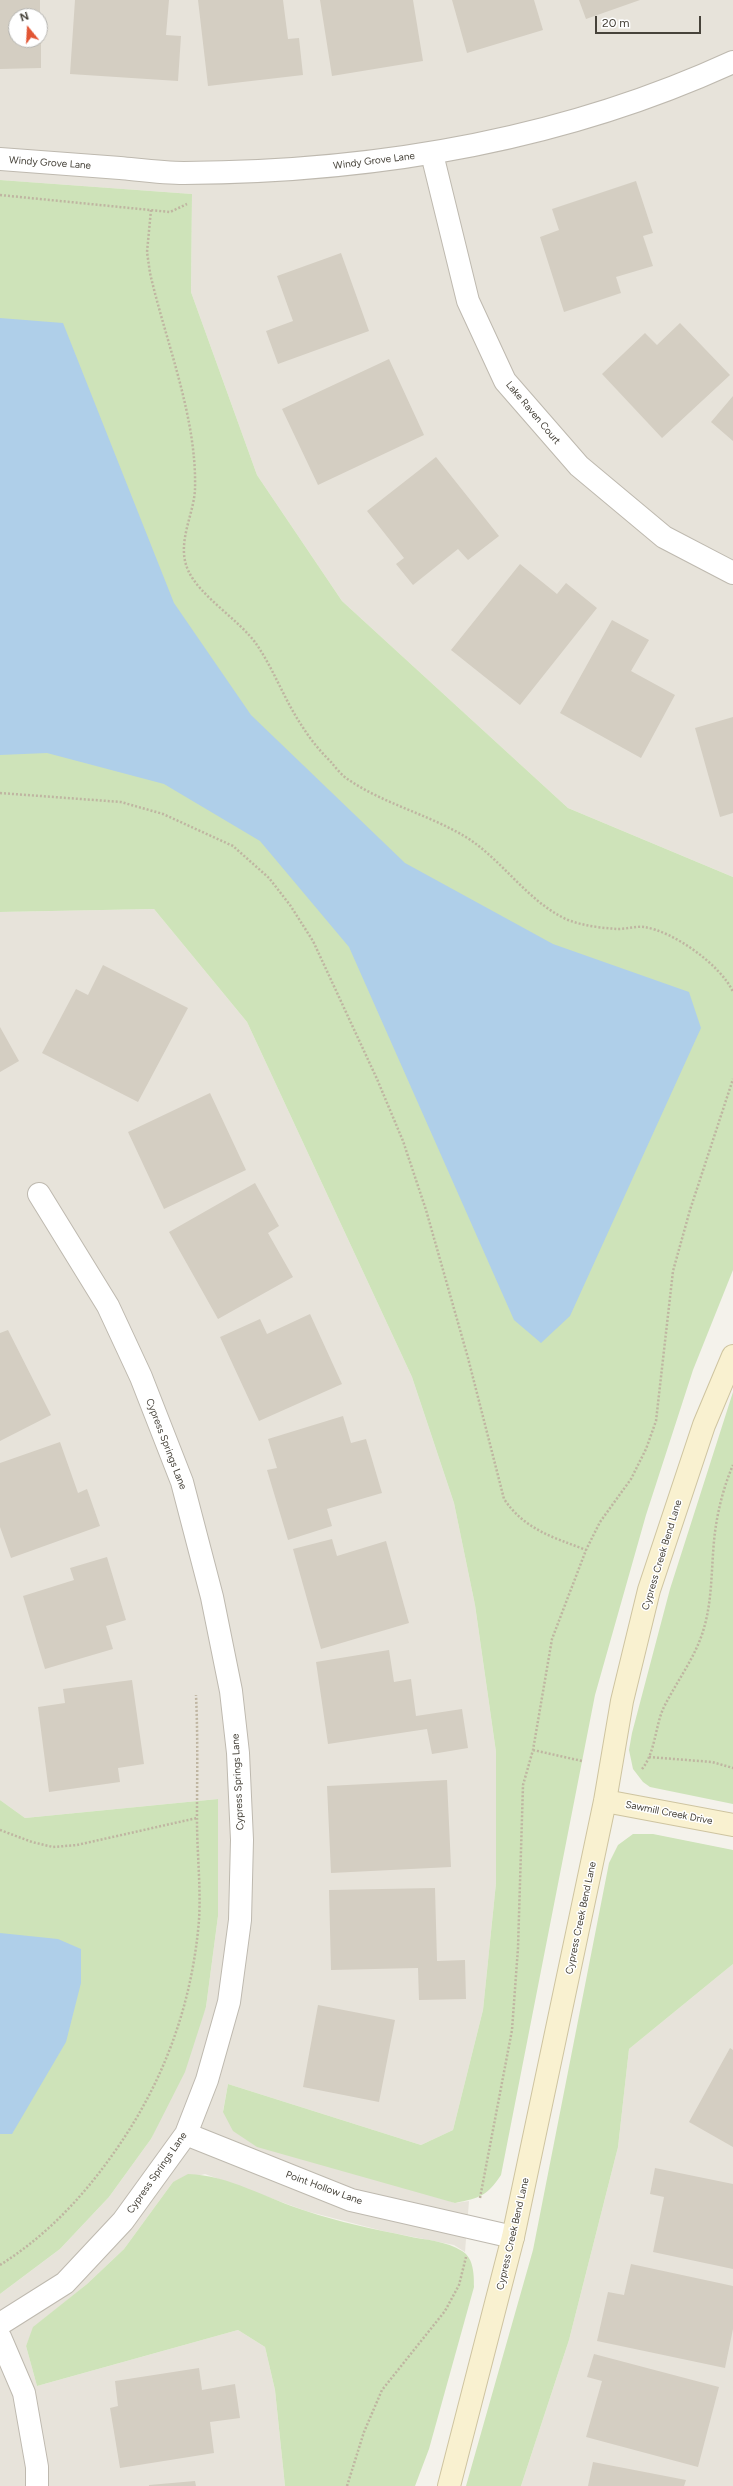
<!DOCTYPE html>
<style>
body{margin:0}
#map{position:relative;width:733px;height:2486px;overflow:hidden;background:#f4f2eb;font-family:Figtree,sans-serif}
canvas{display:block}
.north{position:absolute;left:8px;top:8px;width:40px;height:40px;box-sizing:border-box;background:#fff;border:1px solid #b5b4b0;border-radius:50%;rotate:342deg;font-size:11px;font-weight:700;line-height:16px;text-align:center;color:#47433a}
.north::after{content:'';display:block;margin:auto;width:14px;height:18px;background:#e25534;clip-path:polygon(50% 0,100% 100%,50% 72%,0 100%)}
.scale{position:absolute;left:595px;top:16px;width:106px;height:18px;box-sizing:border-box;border:2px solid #47433a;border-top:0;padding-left:5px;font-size:12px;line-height:14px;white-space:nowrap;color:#47433a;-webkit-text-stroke:3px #fff;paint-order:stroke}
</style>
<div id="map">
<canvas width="733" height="2486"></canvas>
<div class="north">N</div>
<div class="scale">20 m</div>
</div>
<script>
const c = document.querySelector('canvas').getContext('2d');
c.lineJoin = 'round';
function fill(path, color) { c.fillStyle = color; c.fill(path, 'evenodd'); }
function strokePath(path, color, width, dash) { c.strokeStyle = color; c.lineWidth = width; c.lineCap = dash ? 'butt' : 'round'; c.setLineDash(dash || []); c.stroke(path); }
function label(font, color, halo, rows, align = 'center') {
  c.font = font + ' Figtree,sans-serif'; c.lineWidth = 3; c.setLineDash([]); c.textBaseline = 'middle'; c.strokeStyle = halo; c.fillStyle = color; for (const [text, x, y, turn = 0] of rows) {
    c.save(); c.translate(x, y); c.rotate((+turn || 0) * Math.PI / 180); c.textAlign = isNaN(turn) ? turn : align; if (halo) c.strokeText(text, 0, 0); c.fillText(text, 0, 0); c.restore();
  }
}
fill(new Path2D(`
 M0 0H733V877L568 808 342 601 257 475 191 292 192 194 0 180ZM16 16H40V40H16Z
 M154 909 247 1022 412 1377 454 1503 475 1605 496 1752V1883L483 2010 453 2130 421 2145 228 2084 223 2111 455 2203 469 2201 465 2252 454 2245 383 2231 306 2211 205 2174 173 2182 124 2249 87 2284 34 2327 26 2346 37 2386 238 2330 265 2347 275 2390 285 2486H0V2294L60 2249 109 2197 151 2139 206 2007 218 1916V1799L25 1818 0 1800V912Z
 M733 1964V2486H521L569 2340 618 2147 629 2049Z`), '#e7e3da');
fill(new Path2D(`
 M0 180 192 194 191 292 257 475 342 601 568 808 733 877V1270L693 1370 646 1515 595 1695 501 2175C487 2196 480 2198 455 2203L257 2147 233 2131 223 2112 228 2084 421 2145 453 2130 483 2010 496 1883V1752L475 1605 454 1503 412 1377 247 1022 154 909 0 912Z
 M733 1392V1804L650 1787 643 1782 633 1769 629 1750 632 1733 670 1589Z
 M218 1799V1916L206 2007 185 2072 151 2139 109 2197 60 2249 0 2294V1800L25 1818Z
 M633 1834H653L733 1850V1964L629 2049 618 2147 569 2340 521 2486H466L533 2250 609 1863 618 1845Z
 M188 2174C229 2175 267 2199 306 2211 339 2222 373 2229 407 2236 425 2240 447 2241 462 2251 474 2258 474 2275 474 2287L429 2449 415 2486H285L275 2390 265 2347 238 2330 37 2386 26 2346 33 2327 87 2284 124 2249 173 2182Z`), '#cee3b9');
fill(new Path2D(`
 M0 318 63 323 174 603 251 715 405 863 553 944 689 992 701 1028 570 1316 541 1343 514 1320 349 947 260 841 164 784 47 753 0 755Z
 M0 1933 58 1939 81 1949V1983L66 2042 12 2134H0Z`), '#afcfe9');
fill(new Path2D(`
 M0 0H40V16H16V40H41V68L0 69Z
 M75 0H169L166 35 181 36 178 81 70 74Z
 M198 0H283L288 39 299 38 303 75 208 86Z
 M320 0H413L423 61 332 76Z
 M452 0H534L543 30 467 53Z
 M579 0H640L586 19Z
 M636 181 653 233 643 236 653 266 616 277 621 293 564 312 540 237 559 230 552 209Z
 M341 253 369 331 278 364 266 331 293 321 277 276Z
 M680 323 730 375 662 438 602 374 645 333 657 345Z
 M389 359 424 435 318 485 282 409Z
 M733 396V441L711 422Z
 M436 457 499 536 468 560 458 549 413 585 396 564 404 558 367 511Z
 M520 564 557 594 566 583 597 608 520 705 451 650Z
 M612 620 649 640 631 671 675 695 641 758 560 713Z
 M733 717V813L720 817 695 728Z
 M103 965 188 1008 138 1102 42 1053 76 989 88 995Z
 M0 1027 19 1061 0 1072Z
 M210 1093 246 1170 164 1209 128 1132Z
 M255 1183 279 1226 268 1233 293 1277 218 1319 169 1232Z
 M310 1314 342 1384 259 1421 220 1337 260 1319 267 1334Z
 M8 1330 51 1415 0 1441V1333Z
 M343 1416 351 1443 366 1439 382 1493 327 1509 332 1526 288 1540 267 1470 277 1468 268 1439Z
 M60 1442 78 1493 87 1489 100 1526 11 1558 0 1527V1463Z
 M332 1539 337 1556 386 1541 409 1623 321 1649 293 1549Z
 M107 1557 126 1620 106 1626 113 1649 45 1669 23 1596 74 1580 70 1568Z
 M389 1650 394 1682 411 1679 416 1716 462 1709 468 1748 432 1754 427 1729 328 1744 316 1662Z
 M132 1680 144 1764 118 1768 120 1782 49 1792 38 1707 65 1703 63 1689Z
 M447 1780 451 1867 331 1873 327 1786Z
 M435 1888 437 1961 465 1960 466 1999 419 2000 418 1968 331 1970 329 1890Z
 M318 2005 395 2020 379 2102 303 2087Z
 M730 2048 733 2050V2147L689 2122Z
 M655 2168 733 2184V2269L653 2252 664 2197 650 2194Z
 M631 2264 733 2286V2329L725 2368 597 2341 608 2292 624 2295Z
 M594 2354 719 2387 698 2467 586 2437 602 2381 587 2377Z
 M199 2368 202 2390 235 2384 240 2418 210 2422 214 2453 120 2468 110 2408 118 2406 115 2381Z
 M593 2462 686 2480 684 2486H588Z
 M195 2481 196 2486H149V2485Z`), '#d4cec2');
const street = new Path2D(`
 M432 154 468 301 505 381 579 466 664 537 733 573
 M0 159C40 162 80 165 120 168 141 170 163 173 184 173 372 172 561 141 733 62
 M186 2134 351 2200 513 2237
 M0 2324 65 2283 123 2221 186 2134 207 2080 229 2002 240 1920 242 1840 238 1753 231 1691 212 1597 182 1482 141 1377 108 1306 39 1194
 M0 2337 24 2393 37 2467V2486`);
const secondary = new Path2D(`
 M605 1801 733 1825
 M449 2486 513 2237 605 1801 622 1701 649 1590 704 1425 733 1356`);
strokePath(street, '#beb9af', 24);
strokePath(secondary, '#cec4a0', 24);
strokePath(new Path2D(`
 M0 195 170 212 187 204
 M151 210 147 252 150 273C166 343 197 417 195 489 194 515 176 543 188 570 199 596 241 621 257 645 274 670 285 701 302 726 310 739 320 751 331 762 336 768 342 776 349 780 386 805 431 815 469 839 505 863 528 902 568 920 584 926 602 928 618 929 627 929 636 926 644 927 673 931 721 965 733 992
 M0 793 121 802 163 814 233 846 269 878 290 905 313 941 377 1079 403 1141 426 1210 468 1358 504 1499C525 1530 553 1537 586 1550
 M533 1750 582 1761
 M649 1757 712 1762 733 1768
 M642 1769C655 1753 655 1728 663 1709 676 1682 696 1657 704 1628 713 1597 711 1564 715 1532 718 1509 724 1486 733 1465
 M0 1830 32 1842 53 1847 77 1845 197 1818
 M480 2198 512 2030 518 1948 523 1785 533 1750 552 1639 586 1550 600 1522 631 1479 646 1449 656 1421 673 1271 690 1210 733 1079
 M0 2265C46 2236 82 2198 113 2154 163 2084 192 2006 199 1920 201 1887 197 1853 197 1820 197 1779 198 1737 196 1695
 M347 2486 364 2432 382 2390 445 2311 459 2285 466 2257`), '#bfb5a1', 2.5, [2, 2]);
strokePath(street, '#fff', 22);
strokePath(secondary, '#f9f1d0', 22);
label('10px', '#47433a', '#fff', [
 ["Windy Grove Lane",374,161,-7],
 ["Windy Grove Lane",50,163,4],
 ["Lake Raven Court",533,413,50],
 ["Cypress Springs Lane",166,1444,69],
 ["Cypress Creek Bend Lane",662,1555,-73],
 ["Cypress Springs Lane",238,1782,-93],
 ["Sawmill Creek Drive",669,1813,11],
 ["Cypress Creek Bend Lane",581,1918,-78],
 ["Cypress Springs Lane",157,2173,-55],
 ["Point Hollow Lane",324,2188,20],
 ["Cypress Creek Bend Lane",513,2234,-77]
]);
</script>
